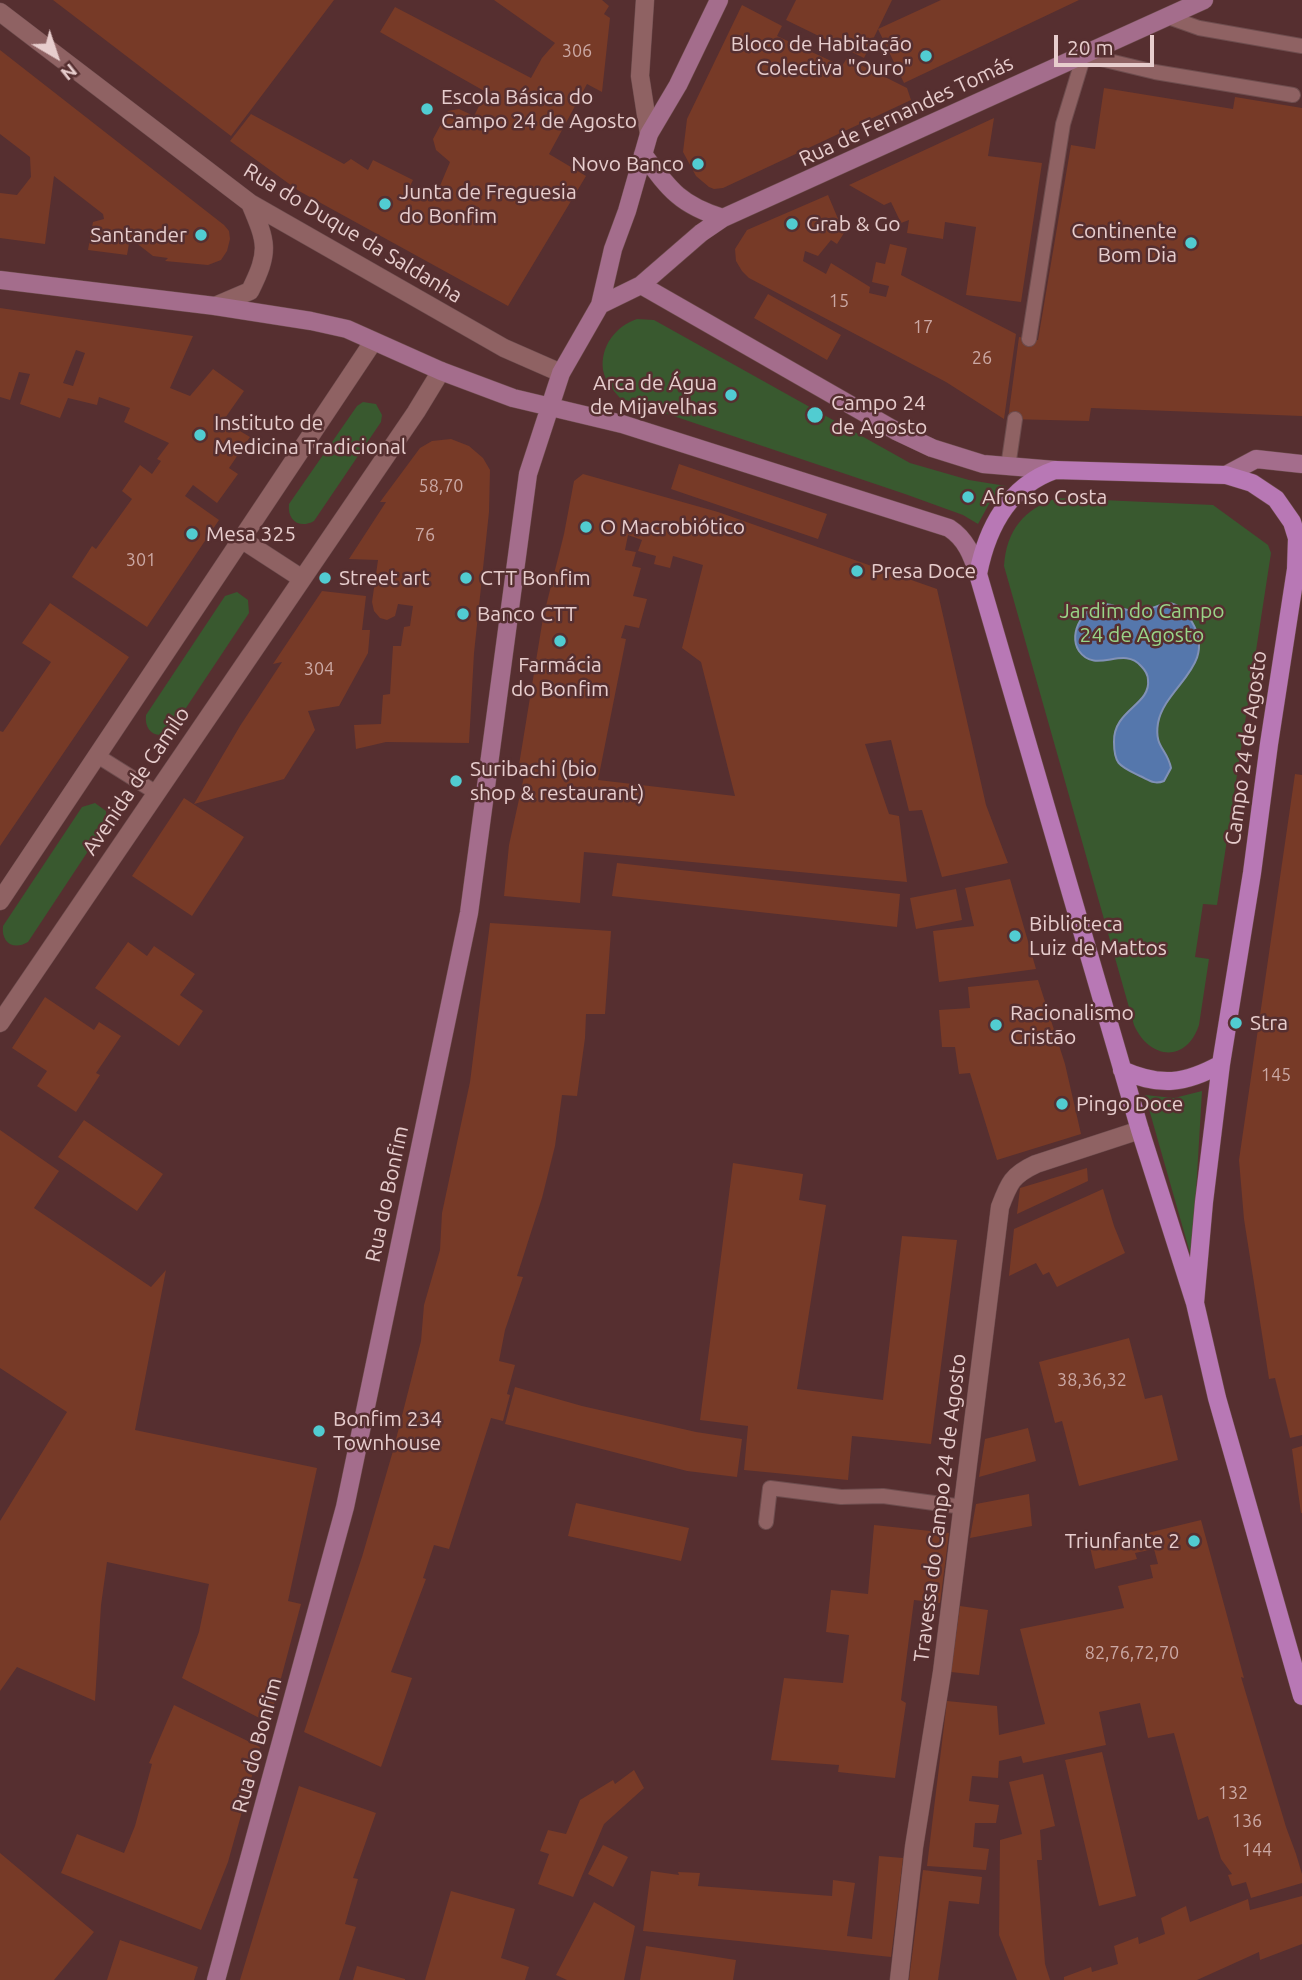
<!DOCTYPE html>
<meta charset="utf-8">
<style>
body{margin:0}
#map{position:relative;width:1302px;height:1980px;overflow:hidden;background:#562f30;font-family:Ubuntu,sans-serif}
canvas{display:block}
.north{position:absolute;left:21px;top:21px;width:70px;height:70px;-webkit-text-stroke:5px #562f30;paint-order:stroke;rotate:141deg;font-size:19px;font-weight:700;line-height:28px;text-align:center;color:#e7cdcd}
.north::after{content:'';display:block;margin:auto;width:24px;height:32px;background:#e7cdcd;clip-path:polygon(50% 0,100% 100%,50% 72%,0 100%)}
.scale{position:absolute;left:1054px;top:35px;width:100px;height:32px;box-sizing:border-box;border:4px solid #e7cdcd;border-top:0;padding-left:9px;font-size:21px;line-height:24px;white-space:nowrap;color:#e7cdcd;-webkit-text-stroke:5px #562f30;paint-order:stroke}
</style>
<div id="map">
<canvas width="1302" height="1980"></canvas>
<div class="north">N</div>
<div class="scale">20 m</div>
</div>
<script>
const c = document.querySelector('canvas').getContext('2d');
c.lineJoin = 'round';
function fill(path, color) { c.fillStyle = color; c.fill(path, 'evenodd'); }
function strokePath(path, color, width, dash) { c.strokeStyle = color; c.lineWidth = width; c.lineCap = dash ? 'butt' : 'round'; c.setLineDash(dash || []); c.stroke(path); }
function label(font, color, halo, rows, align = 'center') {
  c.font = font + ' Ubuntu,sans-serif'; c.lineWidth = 5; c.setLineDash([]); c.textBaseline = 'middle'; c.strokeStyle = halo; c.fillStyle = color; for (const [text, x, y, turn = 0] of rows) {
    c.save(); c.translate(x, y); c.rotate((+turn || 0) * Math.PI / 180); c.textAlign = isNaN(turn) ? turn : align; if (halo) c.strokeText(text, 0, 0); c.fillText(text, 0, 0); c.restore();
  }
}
fill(new Path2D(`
 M637 319 654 320 663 325 910 463 969 480 1006 486 989 504 978 524 963 515 905 494 620 398C613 390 605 381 603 370 600 346 616 326 637 319Z
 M363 402 376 404 382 415 381 422 314 521C300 529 287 521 289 504L357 406Z
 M1058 498 1213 505 1268 545 1271 553 1217 905 1203 904 1195 957 1209 959 1199 1025C1186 1064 1149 1059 1134 1025L1004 566C1006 531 1024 508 1058 498Z
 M237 592 248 600 249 613 170 732C156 740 144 731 146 715L225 596Z
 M95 803 106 811V824L28 942C13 951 1 942 3 926L82 807Z
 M1202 1091 1192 1260 1145 1095 1174 1098Z`), '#39592f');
const water = new Path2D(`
 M1168 603C1179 604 1187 612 1192 622 1218 666 1165 686 1158 723 1154 748 1167 748 1171 768L1164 781C1154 785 1149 780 1140 776 1120 766 1114 765 1114 742 1113 710 1151 705 1148 680 1148 674 1145 670 1141 666 1123 645 1096 675 1079 651 1067 633 1085 604 1106 604 1116 605 1127 612 1137 611 1147 611 1158 605 1168 603Z`);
fill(water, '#5577ac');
strokePath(water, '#8191b6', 2);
fill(new Path2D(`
 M53 0H334L231 136Z
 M494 0H602L609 6 604 14 610 18 602 92 587 84 549 154 586 176 508 306 299 191 230 141 251 114 344 164 351 159 368 170 373 160 413 180 410 186 434 200 450 162 436 150 433 139 448 111 459 109 474 116 486 92 380 32 395 7 531 78 542 58 555 43Z
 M796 0H892L864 58 786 20Z
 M941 0H1079L904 83 878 29Z
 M742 5 782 26 777 36 842 66 847 58 907 88 911 100 723 188 714 189 709 187 696 176 683 152 687 119Z
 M0 50 224 225 229 231 230 239 227 251 221 260 208 265 165 261 168 258 153 256 130 238 127 255 88 250 93 222 104 219 103 214 54 176 45 244 0 238V193L17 195 31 177 30 157 0 134Z
 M1104 88 1233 109 1235 97 1302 108V416L1091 408 1089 421 1008 419 1019 337 1038 340 1071 145 1095 149Z
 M994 118 988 156 1042 163 1021 302 966 295 976 227 945 222 943 239 907 233 909 220 901 223 891 202 884 205 849 185Z
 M828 195 844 233 837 244 831 240 818 256 805 251 803 261 826 274 831 263 870 287 869 293 886 297 889 286 872 282 876 262 885 264 890 244 907 248 901 275 1016 334 1004 419 946 382 749 278 742 271 736 261 735 249 747 230Z
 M768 294 841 335 827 360 754 318Z
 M0 308 193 336 170 388 190 396 213 369 244 391 223 421 250 437 229 468 238 474 217 503 193 485 185 496 219 520 147 627 72 577 92 546 96 549 132 499 122 491 140 465 152 474 161 461 157 459 169 443 124 422 130 408 99 397 97 405 68 398 60 418 20 404 30 374 19 372 10 400 0 397ZM76 350 85 353 73 386 63 383Z
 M451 439 469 446 483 458 490 470 489 512 474 653 469 743 386 742 356 749 354 725 381 724 383 695 390 694 393 646H401L404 627 410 626 413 606 398 604 395 616 387 620 380 618 374 611 372 602 378 560 349 559 386 502H380L420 448 432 441Z
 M679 464 827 514 818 539 671 489Z
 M583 474 718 512 937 589 986 805 1008 863 942 877 922 810 909 811 891 740 865 744 889 814 899 816 907 882 584 852 580 903 504 896 509 845 525 772 518 771 543 618 564 534 574 481ZM628 535 642 540 638 551 656 556 654 564 670 568 673 556 703 565 682 648 701 662 735 796 598 780 626 639 621 638 625 625 639 628 647 599 633 596 641 568 632 566 636 552 625 550Z
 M322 591 366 596 362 630H370L368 653 339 706 308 711 315 730 284 779 194 804 240 726 282 662 273 664Z
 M50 603 129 657 0 846V731L3 732 51 662 22 643Z
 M1295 774 1302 775V1435L1290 1438 1275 1378 1269 1379 1244 1219 1239 1160Z
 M184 798 244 837 192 916 132 876Z
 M617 863 900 894 897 927 612 896Z
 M1010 879 1036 969 939 982 933 931 974 926 965 888Z
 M956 889 962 920 916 929 910 898Z
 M490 923 611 931 605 1014H586L585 1038 577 1096 562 1095 555 1146 542 1198 517 1276 523 1277 505 1330 499 1361 515 1365 507 1394 510 1395 503 1421 491 1418 449 1549 434 1545 423 1578 426 1579 391 1672 412 1678 381 1767 304 1732 362 1557 393 1451 421 1341 424 1305 440 1250 442 1213 470 1082Z
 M128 942 147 956 154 946 195 974 180 995 203 1011 179 1046 95 988Z
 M1038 980 1065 1064 1081 1134 997 1160 970 1073 959 1074 955 1047H942L939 1010 970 1008 968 987Z
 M45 997 94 1030 99 1022 121 1036 96 1073 100 1075 76 1112 37 1086 47 1071 12 1048Z
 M84 1120 163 1174 137 1211 58 1157Z
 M0 1130 59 1171 34 1208 151 1287 166 1270 135 1430 317 1468 288 1601 301 1604 269 1723 182 1678 199 1632 209 1584 107 1562 101 1605 95 1701 17 1667 0 1691V1521L67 1412 0 1368Z
 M733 1163 803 1174 799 1200 826 1205 797 1389 883 1400 902 1236 957 1240 931 1444 852 1436 848 1480 744 1470 748 1426 700 1420Z
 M1087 1168 1088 1181 1017 1214 1020 1188Z
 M1103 1189 1114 1226 1125 1253 1057 1287 1049 1272 1043 1275 1036 1263 1009 1276 1014 1229Z
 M1129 1338 1145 1399 1162 1395 1178 1460 1079 1486 1062 1421 1055 1423 1039 1362Z
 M515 1387 582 1406 696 1432 742 1439 737 1477 687 1471 505 1424Z
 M1028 1428 1036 1461 979 1477 985 1439Z
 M1302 1446V1513H1301L1292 1449Z
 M1029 1494 1032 1526 970 1538 976 1504Z
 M576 1503 689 1528 681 1561 568 1536Z
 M1201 1520 1244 1678 1241 1677 1286 1827 1296 1854 1302 1874V1883L1251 1898 1246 1882 1232 1886 1228 1875 1232 1874 1221 1859 1208 1816 1198 1820 1174 1733 1148 1738 1140 1703 1099 1712 1106 1745 1023 1763 1021 1756 999 1761 998 1778 972 1776 969 1801 999 1805 996 1823H975L973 1847 989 1849 986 1870 927 1866 947 1701 997 1706 999 1735 1045 1724 1020 1629 1124 1608 1118 1586 1153 1578 1150 1565 1158 1564 1154 1549 1135 1553 1137 1559 1095 1569 1090 1547Z
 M874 1525 949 1533 940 1603 914 1600 901 1700 906 1703 895 1778 838 1772 839 1765 771 1760 784 1678 843 1683 849 1635 826 1632 831 1590 868 1594Z
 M960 1606 988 1610 979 1675 951 1672Z
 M174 1705 260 1747 228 1862 201 1930 61 1873 77 1834 124 1853 135 1826 152 1764 149 1763Z
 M1102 1752 1136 1896 1099 1906 1065 1760Z
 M634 1770 644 1788 604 1824 573 1897 538 1884 549 1854 540 1851 548 1830 566 1834 580 1800 613 1780 615 1784Z
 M1043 1774 1055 1826 1040 1830 1042 1860H1037L1045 1964 1050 1980H1017L999 1935 1000 1840 1022 1834 1009 1782Z
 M299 1786 376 1813 353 1878 358 1879 345 1924 356 1927 339 1980H240Z
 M603 1845 628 1857 613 1887 588 1874Z
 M0 1853 94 1932 54 1980H0Z
 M879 1856 903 1858 891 1957 643 1931 651 1871 679 1875 678 1872 700 1873 698 1886 832 1896 833 1880 855 1883 847 1936 872 1939Z
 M923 1870 982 1877 979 1904 949 1901 938 1980H909Z
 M451 1891 515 1909 501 1958 529 1967 525 1980H425Z
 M1302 1896V1944L1260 1960 1259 1952 1197 1980H1064V1977L1091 1967 1092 1972 1118 1964 1114 1946 1138 1937 1139 1944 1165 1934 1161 1918 1186 1906 1190 1922 1248 1899 1250 1910Z
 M594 1902 635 1926 624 1980H567L556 1975Z
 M120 1940 198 1967 194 1980H107Z
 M646 1946 736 1960 733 1980H640Z
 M357 1966 405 1979V1980H353Z`), '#773a27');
const lane = new Path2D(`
 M1168 17 1199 28 1302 46
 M1029 339 1063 124 1084 55 1155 72 1293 95
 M1008 467 1015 419
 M96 755 155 792
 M766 1522 770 1488 841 1497 883 1496 963 1507`);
const street = new Path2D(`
 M645 0 640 76 649 134
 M0 12 250 203 504 348 561 373
 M215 306 250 291C270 251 267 243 250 203
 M241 539 301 578
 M0 901 373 342
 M0 1023 416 412 441 371
 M899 1980 914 1847 942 1672 1000 1207C1009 1183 1012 1175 1036 1164L1140 1130`);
const secondary = new Path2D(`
 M643 154C669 189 680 205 723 218
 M0 280 215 306 311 321 347 329 441 371 513 398 622 424 949 528C966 539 972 555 978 574
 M641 285 896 431 932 448 983 464 1055 470
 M600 305 613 249 627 211 649 134 678 85 719 0
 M1226 475 1256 459 1302 464
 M216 1980 345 1507 469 913 528 474 561 373 600 305 641 285 701 233 723 218 1204 0`);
const primary = new Path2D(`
 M1122 1070C1160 1087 1185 1084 1221 1064
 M1195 1303 1204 1202 1221 1064 1252 873 1269 744 1296 569 1297 538 1292 522 1276 499 1252 483 1226 475 1055 470C1009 486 987 528 978 574L1140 1130 1195 1303 1217 1398 1302 1696`);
strokePath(lane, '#6e4d4e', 16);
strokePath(street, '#6e4d4e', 19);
strokePath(secondary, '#6e4d4e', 19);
strokePath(primary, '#6e4d4e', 19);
strokePath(lane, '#8f6263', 14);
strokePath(street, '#8f6263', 18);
strokePath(secondary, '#a46d8c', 18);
strokePath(primary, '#b878b5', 18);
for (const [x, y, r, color] of [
 [926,56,7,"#51ccd1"],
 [427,109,7,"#51ccd1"],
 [698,164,7,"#51ccd1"],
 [385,204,7,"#51ccd1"],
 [792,224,7,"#51ccd1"],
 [201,235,7,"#51ccd1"],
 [1191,243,7,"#51ccd1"],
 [731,395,7,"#51ccd1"],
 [815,415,9,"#51ccd1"],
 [200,435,7,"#51ccd1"],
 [968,497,7,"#51ccd1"],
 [586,527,7,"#51ccd1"],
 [192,534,7,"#51ccd1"],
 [857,571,7,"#51ccd1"],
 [325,578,7,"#51ccd1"],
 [466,578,7,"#51ccd1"],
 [463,614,7,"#51ccd1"],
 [560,641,7,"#51ccd1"],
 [456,781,7,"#51ccd1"],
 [1015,936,7,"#51ccd1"],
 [1236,1023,7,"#51ccd1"],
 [996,1025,7,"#51ccd1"],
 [1062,1104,7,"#51ccd1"],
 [319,1431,7,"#51ccd1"],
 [1194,1541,7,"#51ccd1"]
]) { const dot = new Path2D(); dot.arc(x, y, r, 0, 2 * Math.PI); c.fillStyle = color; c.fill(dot); strokePath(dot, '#562f30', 2.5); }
label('18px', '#cba8a4', null, [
 ["306",577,51],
 ["15",839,301],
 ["17",923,327],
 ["26",982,358],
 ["58,70",441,486],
 ["76",425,535],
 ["301",141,560],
 ["304",319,669],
 ["145",1276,1075],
 ["38,36,32",1092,1380],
 ["82,76,72,70",1132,1653],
 ["132",1233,1793],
 ["136",1247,1821],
 ["144",1257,1850]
]);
label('21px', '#e7cdcd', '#562f30', [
 ["Bloco de Habitação",912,44,"right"],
 ["Colectiva \"Ouro\"",912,68,"right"],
 ["Escola Básica do",441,97],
 ["Campo 24 de Agosto",441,121],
 ["Novo Banco",684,164,"right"],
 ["Junta de Freguesia",399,192],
 ["do Bonfim",399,216],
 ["Grab & Go",806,224],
 ["Continente",1177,231,"right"],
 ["Bom Dia",1177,255,"right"],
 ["Santander",187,235,"right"],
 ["Arca de Água",717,383,"right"],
 ["de Mijavelhas",717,407,"right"],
 ["Campo 24",831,403],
 ["de Agosto",831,427],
 ["Instituto de",214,423],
 ["Medicina Tradicional",214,447],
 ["Afonso Costa",982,497],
 ["O Macrobiótico",600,527],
 ["Mesa 325",206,534],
 ["Presa Doce",871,571],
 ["Street art",339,578],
 ["CTT Bonfim",480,578],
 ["Banco CTT",477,614],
 ["Farmácia",560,665,"center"],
 ["do Bonfim",560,689,"center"],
 ["Suribachi (bio",470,769],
 ["shop & restaurant)",470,793],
 ["Biblioteca",1029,924],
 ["Luiz de Mattos",1029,948],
 ["Racionalismo",1010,1013],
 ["Cristão",1010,1037],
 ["Stra",1250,1023],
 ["Pingo Doce",1076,1104],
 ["Bonfim 234",333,1419],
 ["Townhouse",333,1443],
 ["Triunfante 2",1180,1541,"right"]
], 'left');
label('21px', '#e7cdcd', '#562f30', [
 ["Rua de Fernandes Tomás",906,111,-25],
 ["Rua do Duque da Saldanha",353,233,31],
 ["Campo 24 de Agosto",1246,748,-82],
 ["Avenida de Camilo",136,781,-56],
 ["Rua do Bonfim",387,1194,-78],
 ["Travessa do Campo 24 de Agosto",940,1508,-83],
 ["Rua do Bonfim",257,1745,-75]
]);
label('21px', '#99d487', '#562f30', [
 ["Jardim do Campo",1142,611],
 ["24 de Agosto",1142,635]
]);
</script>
